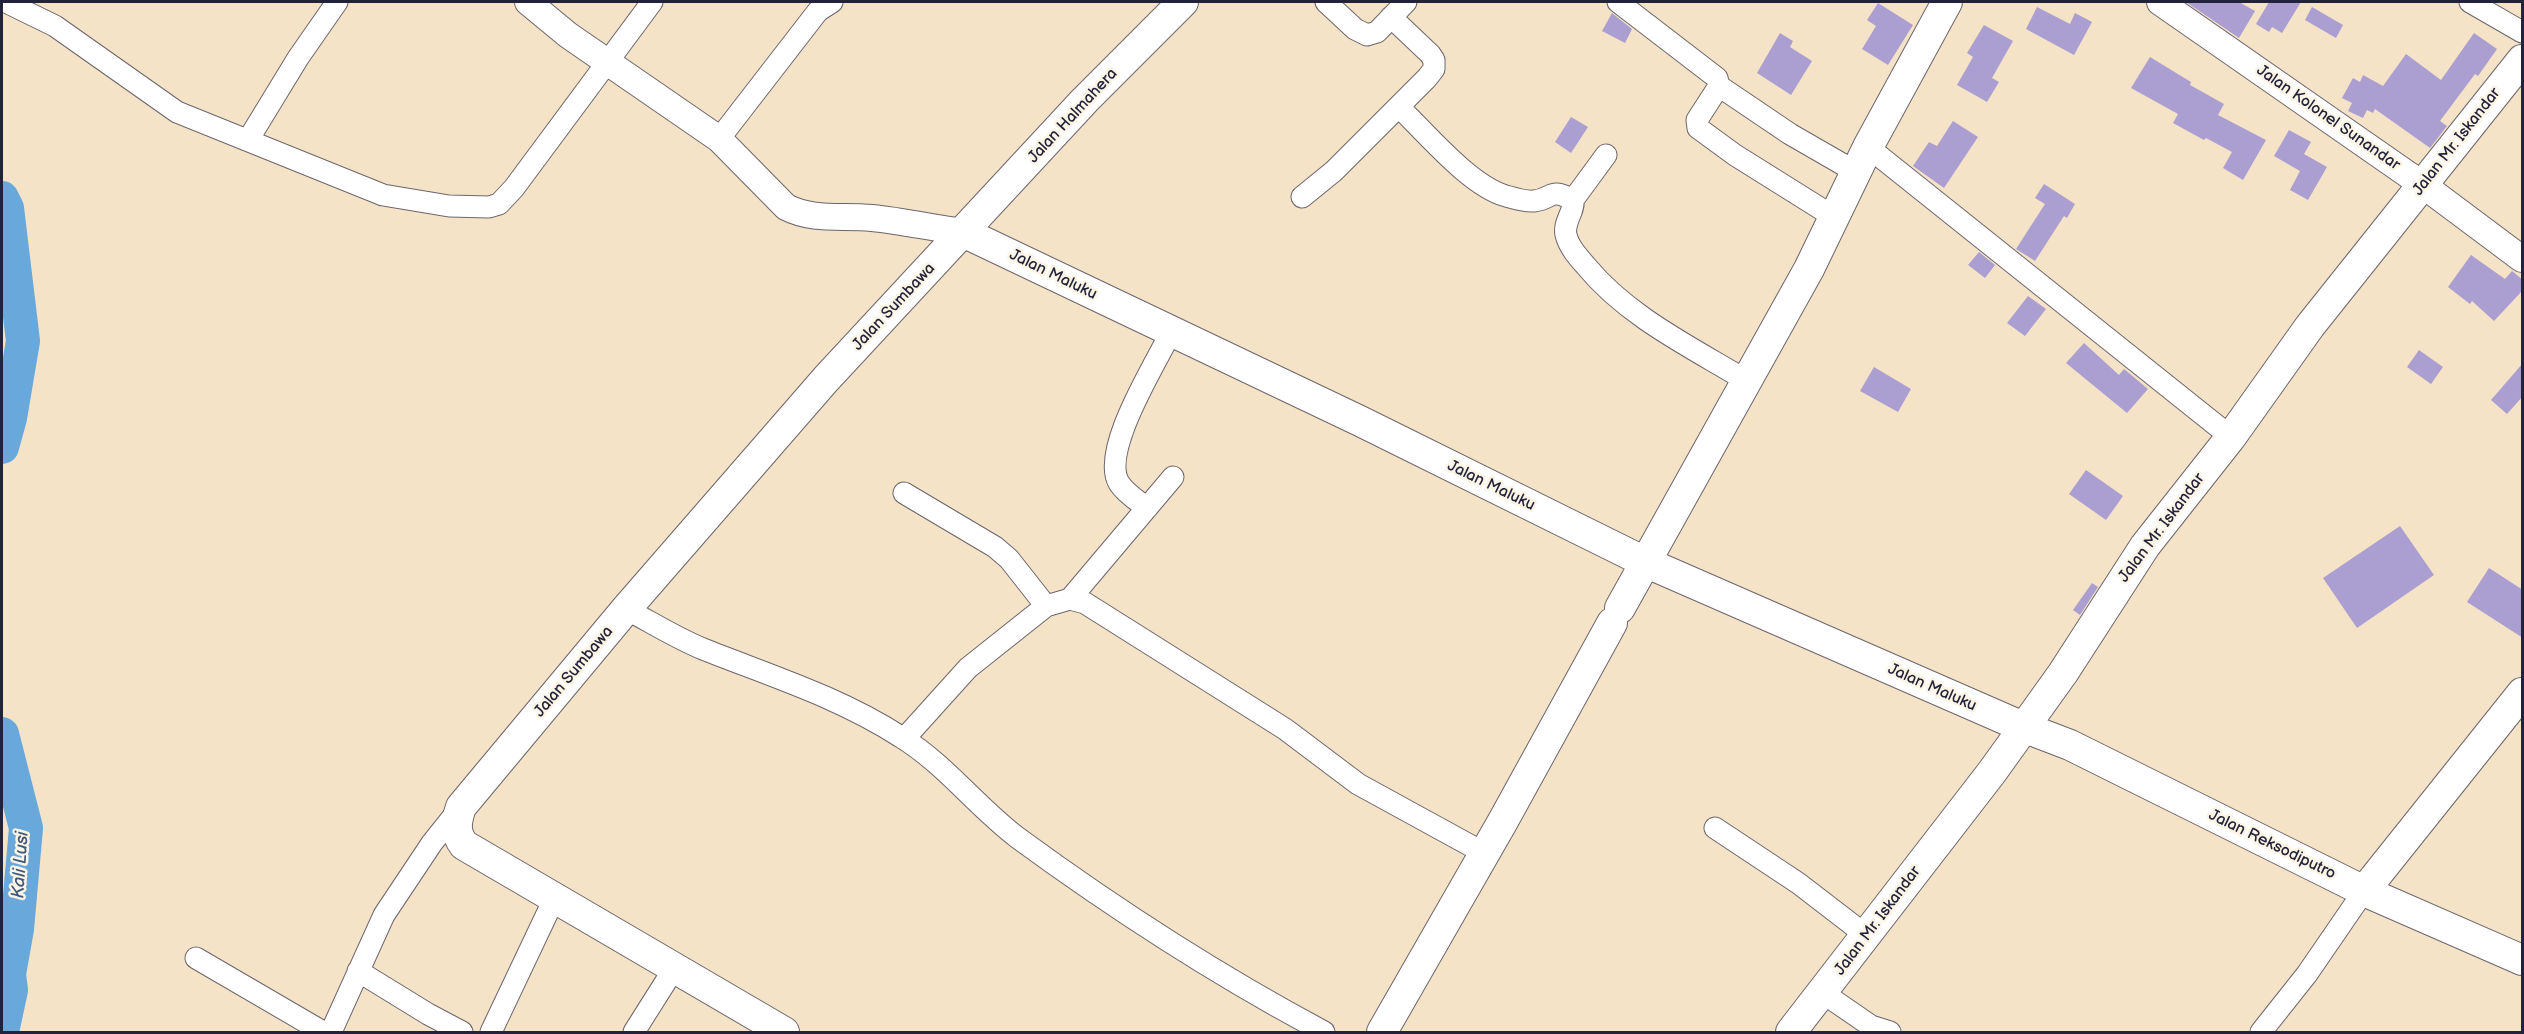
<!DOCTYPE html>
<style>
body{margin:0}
#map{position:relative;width:2524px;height:1034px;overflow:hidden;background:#f5e3c8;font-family:"Balsamiq Sans",sans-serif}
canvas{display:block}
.frame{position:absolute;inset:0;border:3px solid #22223b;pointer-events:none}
</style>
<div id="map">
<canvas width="2524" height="1034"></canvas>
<div class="frame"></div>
</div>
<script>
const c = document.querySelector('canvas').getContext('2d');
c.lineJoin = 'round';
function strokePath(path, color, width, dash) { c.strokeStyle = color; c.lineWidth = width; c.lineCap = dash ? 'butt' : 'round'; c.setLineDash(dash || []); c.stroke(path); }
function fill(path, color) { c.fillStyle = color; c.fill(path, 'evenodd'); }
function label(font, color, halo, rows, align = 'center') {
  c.font = font + ' "Balsamiq Sans",sans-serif'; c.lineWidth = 5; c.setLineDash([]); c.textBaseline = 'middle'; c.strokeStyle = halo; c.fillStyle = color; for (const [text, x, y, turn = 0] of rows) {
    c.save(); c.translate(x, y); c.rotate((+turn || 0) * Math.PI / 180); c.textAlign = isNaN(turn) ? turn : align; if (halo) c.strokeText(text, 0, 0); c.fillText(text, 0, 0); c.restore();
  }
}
strokePath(new Path2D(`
 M2 198 7 208 23 341 10 418 2 447
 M2 734 26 828 17 929 9 974 11 990 2 1032`), '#68a8db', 34);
fill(new Path2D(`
 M2186 2H2239L2255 11 2239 38Z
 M2269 2H2301L2282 33 2272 27 2269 32 2256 24Z
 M1878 3 1913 25 1888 65 1862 49 1876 26 1867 20Z
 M2037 7 2070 24 2075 13 2092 22 2074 55 2026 29Z
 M2312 7 2343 25 2336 38 2305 20Z
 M1612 13 1632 29 1625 43 1602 31Z
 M1984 25 2013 41 1992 78 1999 82 1987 102 1957 85 1973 57 1967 53Z
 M1780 33 1793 41 1790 47 1812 61 1791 95 1757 73Z
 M2474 33 2497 49 2478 76 2475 74 2440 121 2447 126 2430 148 2375 109 2373 113 2367 110 2363 118 2348 111 2352 103 2342 98 2353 78 2360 82 2363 75 2383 86 2406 54 2441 80Z
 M2150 57 2191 82 2190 85 2224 104 2218 115 2266 140 2243 180 2223 168 2232 152 2206 138 2204 140 2173 123 2178 114 2131 88Z
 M1571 117 1588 127 1571 153 1555 142Z
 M1953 121 1978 137 1944 188 1913 166 1929 142 1937 146Z
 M2289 130 2311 142 2304 154 2327 167 2308 200 2290 190 2300 171 2274 156Z
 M2044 184 2075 204 2067 218 2064 216 2035 261 2016 249 2045 204 2035 198Z
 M1979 252 1995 265 1985 278 1968 265Z
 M2471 255 2505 279 2512 271 2523 280V290L2494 321 2472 301 2470 304 2448 287Z
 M2028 296 2046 309 2025 336 2007 323Z
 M2084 343 2119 375 2124 369 2148 389 2127 413 2066 363Z
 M2419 350 2443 367 2431 384 2407 367Z
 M2523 363V396L2507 414 2491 400Z
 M1874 367 1911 389 1898 412 1860 391Z
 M2086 470 2123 496 2106 520 2069 494Z
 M2400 526 2434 575 2357 628 2323 578Z
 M2489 568 2523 590V638L2467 602Z
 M2092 583 2098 587 2080 615 2073 610Z`), '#aa9fd0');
const minor = new Path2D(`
 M6 2 55 26 177 112 383 195 449 206 489 207 499 204 514 188 652 2
 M1326 2 1355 29 1367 35 1377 32 1406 2
 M1618 2 1717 78 1719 86 1697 120 1698 128 1735 155 1834 217
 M2470 2 2522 32
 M1719 86 1790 134 1856 172
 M1399 107C1426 133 1470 186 1506 196 1513 198 1526 202 1534 201 1553 199 1549 187 1573 200
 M719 139 818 11 832 2
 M248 140 298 58 337 2
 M1868 147 2231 437
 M1606 155 1573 200C1575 211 1563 222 1566 235 1569 247 1578 257 1586 266 1628 317 1691 347 1747 381
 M1302 197 1334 171 1427 78 1434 69V60L1430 54 1391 17
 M904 493 995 547 1009 559 1046 606
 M1147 508C1138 501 1125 493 1119 483 1100 451 1156 363 1171 332
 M1070 599 1173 477
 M626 609C651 622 676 638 703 649 771 676 839 697 901 737 945 764 977 807 1018 838 1115 909 1217 975 1324 1032
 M904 739 968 668 1046 606 1070 599 1085 603 1285 729 1358 784 1484 853
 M1715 828 1798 883 1867 936
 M196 958 323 1032
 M358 971 428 1014 462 1032
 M1823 993 1871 1026 1890 1032
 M331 1032 384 915 432 843 460 808
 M491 1032 555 897
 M634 1032 675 967
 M2261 1032 2307 974 2364 891`);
const tertiary = new Path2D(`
 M528 2 568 35 719 139 786 207C813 221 842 215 872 218 902 221 933 228 963 232
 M2160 2 2423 185 2522 259`);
const secondary = new Path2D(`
 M963 232 1360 421 1645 562 2023 727 2070 745 2364 891 2522 960
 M1620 608 1809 269 1868 147 1947 2
 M2364 891 2522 693
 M784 1032 464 845C454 832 456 822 461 807L626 609 826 379 1085 100 1183 2
 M1382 1032 1503 821 1612 623
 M1791 1032 1992 772 2063 673 2145 546 2231 437 2310 326 2522 60`);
strokePath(minor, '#6c666c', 23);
strokePath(tertiary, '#6c666c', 28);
strokePath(secondary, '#6c666c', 32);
strokePath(minor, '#fff', 21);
strokePath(tertiary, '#fff', 26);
strokePath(secondary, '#fff', 30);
label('16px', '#22223b', '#fcf5e5', [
 ["Jalan Halmahera",1073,116,-47],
 ["Jalan Kolonel Sunandar",2328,118,35],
 ["Jalan Mr. Iskandar",2457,142,-52],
 ["Jalan Maluku",1053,275,26],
 ["Jalan Sumbawa",894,307,-47],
 ["Jalan Maluku",1491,486,26],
 ["Jalan Mr. Iskandar",2162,528,-53],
 ["Jalan Sumbawa",574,672,-50],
 ["Jalan Maluku",1932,688,24],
 ["Jalan Reksodiputro",2272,845,26],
 ["Jalan Mr. Iskandar",1878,921,-53]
]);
label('italic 18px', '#3e587b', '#fcf5e5', [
 ["Kali Lusi",21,865,-86]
]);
</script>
